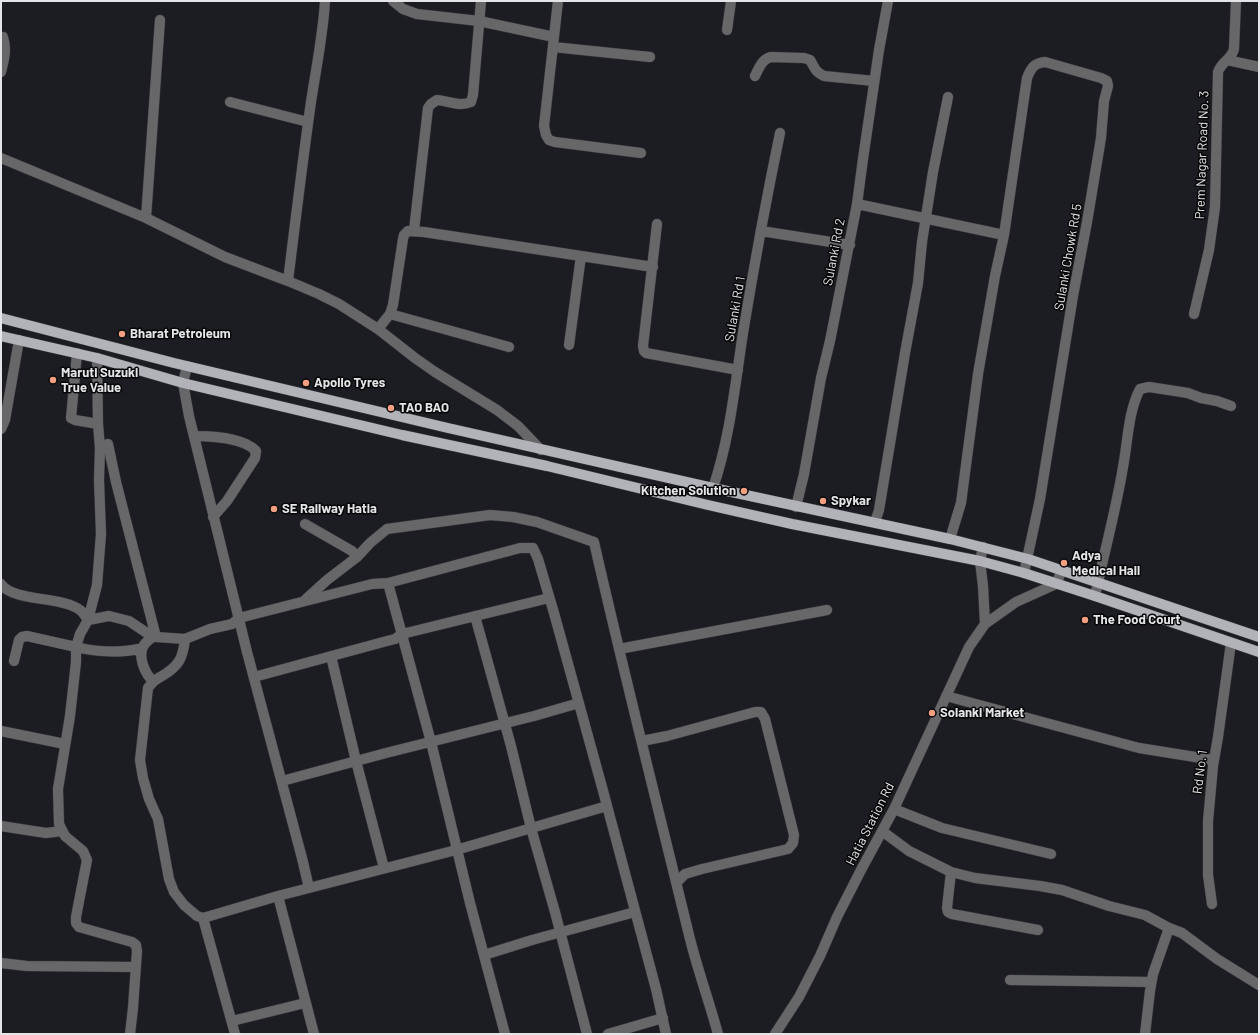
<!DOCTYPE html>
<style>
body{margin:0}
#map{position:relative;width:1260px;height:1035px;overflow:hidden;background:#1c1d22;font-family:Barlow,sans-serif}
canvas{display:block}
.frame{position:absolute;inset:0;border:2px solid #e4e5e8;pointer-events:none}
</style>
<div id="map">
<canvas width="1260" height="1035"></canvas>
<div class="frame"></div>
</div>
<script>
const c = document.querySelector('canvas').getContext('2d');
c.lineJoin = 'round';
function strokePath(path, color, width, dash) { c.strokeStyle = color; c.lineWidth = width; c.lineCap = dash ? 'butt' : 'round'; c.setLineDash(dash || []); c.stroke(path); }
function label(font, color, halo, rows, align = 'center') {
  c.font = font + ' Barlow,sans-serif'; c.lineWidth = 3; c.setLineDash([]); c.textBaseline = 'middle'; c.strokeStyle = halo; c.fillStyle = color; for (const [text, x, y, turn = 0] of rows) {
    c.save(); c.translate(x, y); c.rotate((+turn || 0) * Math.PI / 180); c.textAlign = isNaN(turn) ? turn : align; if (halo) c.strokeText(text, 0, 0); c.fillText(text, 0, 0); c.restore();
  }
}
const minor = new Path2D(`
 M393 1 403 9 417 14 479 21 554 37
 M558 1 544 126 546 135 549 140 555 142 641 153
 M727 30 731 1
 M1 37H3C7 49 4 60 1 72
 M553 47 650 57
 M1227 60 1259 67
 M755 76C759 68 762 59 771 57L804 58 810 60C815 68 815 72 824 76L874 81
 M230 102 308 122
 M1 158 146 218 225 257 288 281 319 294 339 304 378 329 415 358 435 372 497 410 518 426 541 450
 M857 204 1004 235
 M146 218 160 20
 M657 224 643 346 644 351 646 353 738 370
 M414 230 428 108 431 104 437 100C448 101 460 107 471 102L473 95 481 1
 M761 231 850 245
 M288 281C295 224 302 166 310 109 315 73 323 37 325 1
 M390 314 509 347
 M1194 314 1209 250 1215 207 1218 72C1221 62 1232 59 1234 49L1236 1
 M378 329 390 314 393 305 403 239 404 235 408 231 424 232 653 267
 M569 345 581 256
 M77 353 71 418 75 420 98 424
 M97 358 98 424 100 448 99 480 101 534 97 585 88 620 109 616 129 621 153 637C150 639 146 642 144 645 137 656 145 674 153 681
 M187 366 183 383 189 416 247 652 302 858 309 888
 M1 429 5 420 19 340
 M194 436C212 436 244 438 256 451L255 458 227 501 213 517
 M108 444 116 482 156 637 185 639 210 629 232 624 239 618 372 584 388 583 520 548H533L538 559 554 613 602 787 656 989 666 1034
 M713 488C730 438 735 385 743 333 754 266 766 200 780 133
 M796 507 804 474 821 378 830 341 857 204 863 159 879 50 888 1
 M875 522 879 510 905 353 918 283 922 242 933 172 948 97
 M305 524 352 551 357 557
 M950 539 961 503 978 374 995 276 1004 235 1027 78C1031 68 1034 63 1045 62L1101 78 1107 81 1108 86 1104 101 1101 138 1087 222 1073 296 1040 499 1024 573
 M983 547 980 561 983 586 985 624
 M388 583 431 742 470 903 505 1034
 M1 584C13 602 62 596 80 610 83 612 86 617 88 620L80 634 76 647C95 652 120 653 138 649L141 655
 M1095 596C1104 553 1116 510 1123 467 1128 441 1128 412 1140 389L1149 387 1188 393 1201 398 1217 401 1231 406
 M305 600 327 580 357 557 370 543 387 529 490 515 513 517 537 522 594 542C624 674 657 804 689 935 697 968 709 1001 718 1034
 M475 616 511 746 531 828 555 912 587 1034
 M185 639C183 658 179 666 162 676 155 680 153 681 148 688L140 760 143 778 149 799 158 819 169 879 174 892 184 905 197 916 203 918 278 896
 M619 649 827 610
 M331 656 356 761 384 868
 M14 661 19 640 22 637 27 636 76 647V662L70 716 58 789 59 824 65 836 83 851 87 860 76 917V923L79 927 132 942 136 945 137 951 133 1008 130 1034
 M254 677 387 641 395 639 402 634 549 598
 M946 696 1139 748 1214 760
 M1 731 65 744
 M642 741 667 736 755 712H761L765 719 794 835 793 843 788 849 702 869 685 874 677 882
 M282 781 386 753 534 716 579 703
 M894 809 942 828 1051 854
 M1 826 46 833 62 831
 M882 831 909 851 951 872 975 878 1040 886 1062 890 1109 906 1145 915 1169 928 1153 974 1150 991 1145 1034
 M951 872 947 908 948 912 952 914 1038 930
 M1212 904 1208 875V821L1213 766 1218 737 1231 643
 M203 918 235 1034
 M1169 928 1182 933 1217 959 1259 985
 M484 955 532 940 635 912
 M1 963 27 966 136 967
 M1010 980 1151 982
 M232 1021 305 1003
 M314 1034 278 896 456 850 607 806
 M608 1034 663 1018
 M775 1034 799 997 820 956 837 917 861 870 894 809 969 647 985 624 1016 602 1056 584 1062 570`);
const major = new Path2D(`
 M1 318 174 363 448 428 713 488 950 539 1028 559 1259 637
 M1 336 97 358 183 383 402 435 547 466 708 505 792 524 980 561 1024 573 1095 596 1259 652`);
strokePath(minor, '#38393e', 11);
strokePath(major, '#38393e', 11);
strokePath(minor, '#67676a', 10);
strokePath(major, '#b1b3b8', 10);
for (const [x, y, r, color] of [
 [122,334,4,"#f2a081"],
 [53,380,4,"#f2a081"],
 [306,383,4,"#f2a081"],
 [391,408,4,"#f2a081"],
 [744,491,4,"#f2a081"],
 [823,501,4,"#f2a081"],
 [274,509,4,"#f2a081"],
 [1064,563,4,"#f2a081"],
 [1085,620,4,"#f2a081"],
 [932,713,4,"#f2a081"]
]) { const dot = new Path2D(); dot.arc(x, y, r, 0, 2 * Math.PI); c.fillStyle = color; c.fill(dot); strokePath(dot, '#070709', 1.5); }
label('13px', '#e4e5e8', '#070709', [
 ["Prem Nagar Road No. 3",1202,155,-88],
 ["Sulanki Rd 2",834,252,-79],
 ["Sulanki Chowk Rd 5",1068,257,-80],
 ["Sulanki Rd 1",735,309,-80],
 ["Rd No. 1",1200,772,-83],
 ["Hatia Station Rd",870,824,-63]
]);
label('bold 13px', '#e4e5e8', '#070709', [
 ["Bharat Petroleum",130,334],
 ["Maruti Suzuki",61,373],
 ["True Value",61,388],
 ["Apollo Tyres",314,383],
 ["TAO BAO",399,408],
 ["Kitchen Solution",736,491,"right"],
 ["Spykar",831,501],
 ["SE Railway Hatia",282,509],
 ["Adya",1072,556],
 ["Medical Hall",1072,571],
 ["The Food Court",1093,620],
 ["Solanki Market",940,713]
], 'left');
</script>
